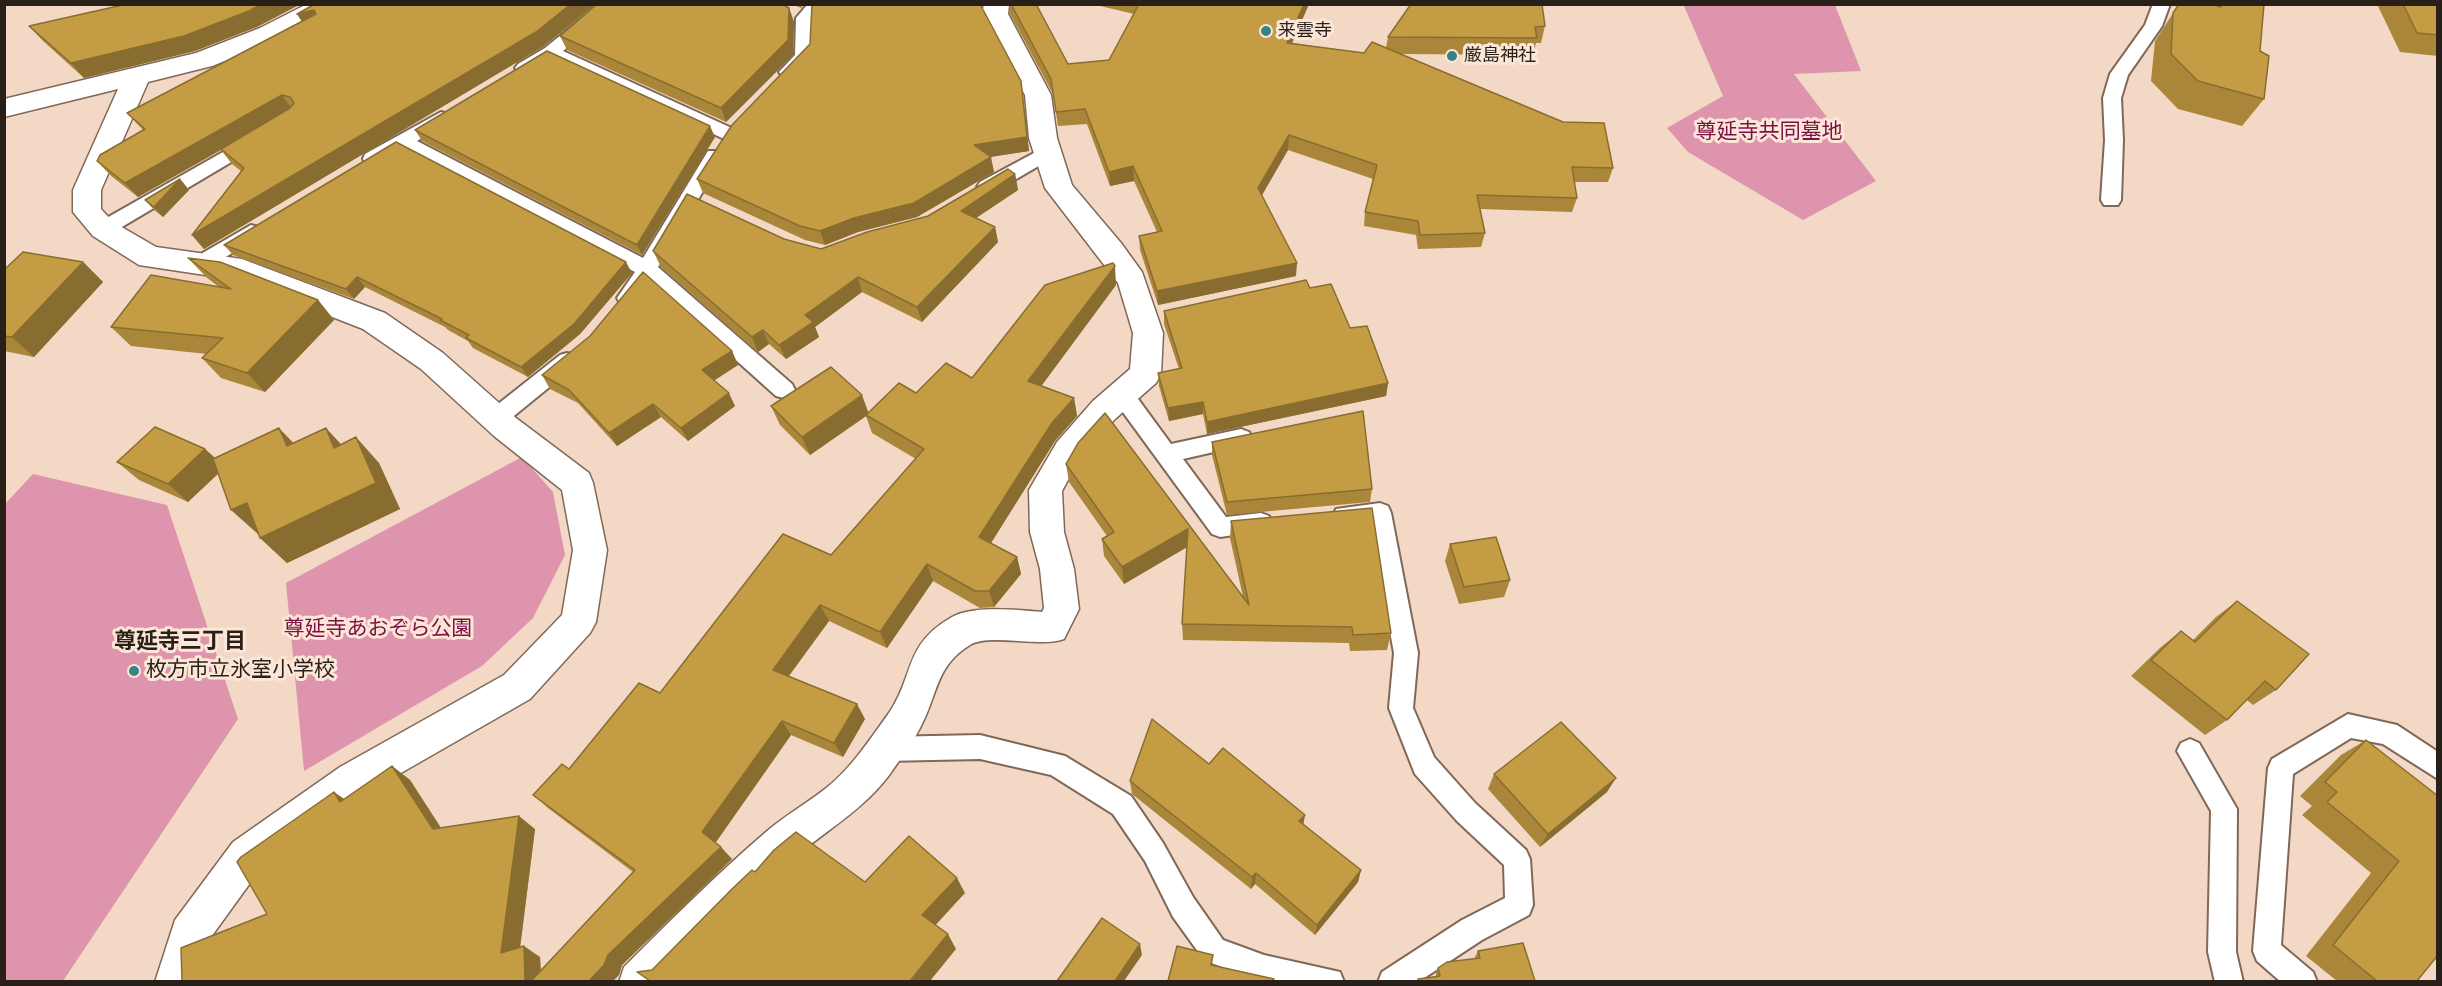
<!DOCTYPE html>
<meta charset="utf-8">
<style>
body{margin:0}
#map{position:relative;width:2442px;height:986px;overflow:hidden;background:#f3d8c6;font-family:"Roboto Condensed",sans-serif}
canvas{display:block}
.frame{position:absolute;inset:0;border:6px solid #291f19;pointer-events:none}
</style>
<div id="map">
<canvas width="2442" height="986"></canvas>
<div class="frame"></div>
</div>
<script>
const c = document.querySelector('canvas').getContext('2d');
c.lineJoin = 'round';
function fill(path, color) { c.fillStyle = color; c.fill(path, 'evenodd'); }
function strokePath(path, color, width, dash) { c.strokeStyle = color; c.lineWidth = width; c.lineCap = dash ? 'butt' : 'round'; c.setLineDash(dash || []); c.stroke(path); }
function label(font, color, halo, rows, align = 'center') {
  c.font = font + ' "Roboto Condensed","Noto Sans JP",sans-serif'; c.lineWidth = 6; c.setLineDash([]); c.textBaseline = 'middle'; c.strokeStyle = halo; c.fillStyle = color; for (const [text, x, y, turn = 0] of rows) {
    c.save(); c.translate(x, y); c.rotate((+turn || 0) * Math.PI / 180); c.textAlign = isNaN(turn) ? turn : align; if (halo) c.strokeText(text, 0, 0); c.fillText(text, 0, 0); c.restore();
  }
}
fill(new Path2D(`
 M1687 5H1835L1861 71 1794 74 1876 181 1803 220 1688 152 1667 128 1723 96 1684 6Z
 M522 457 553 492 565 555 533 618 482 666 304 771 286 583Z
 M33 474 167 505 238 719 63 981H5V504Z`), '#df94ae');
const service = new Path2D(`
 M599 4H618L563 51 736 130 738 134 736 138H722L552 59 530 72H518L515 68 518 64 545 48Z
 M808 4H826L814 19 813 57 794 76H782L779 72 795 55 796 18Z
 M2153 4H2170L2162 26 2128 75 2121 98 2123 140 2121 200 2118 205H2104L2101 200 2105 140 2103 98 2110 74 2145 25Z
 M441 112 447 114 450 118 447 122 417 141 643 258 708 151H722L724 156 658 267 792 384 795 390 792 396 784 398 776 396 650 283C643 295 635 308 620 303L617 298 635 272 403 149 379 164H365L363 159 365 154Z
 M253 135 260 137 262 141 260 145 110 234H96L93 229 96 224Z
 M1047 146 1054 147 1056 152 1054 157 994 192H980L977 187 980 182Z
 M251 225 258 227 261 232 258 237 208 268 201 270 194 268 191 263 194 258Z
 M567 353 574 355 578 361 574 367 504 424 496 427 488 424 485 418 488 412 560 355Z
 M1122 386 1130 388 1171 444 1241 429 1249 432 1252 438 1249 444 1183 459 1226 517 1261 513 1269 516 1272 523 1269 530 1220 537 1212 534 1114 400 1111 394 1114 388Z
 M1380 503 1388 506 1391 513 1418 653 1413 708 1434 757 1475 803 1526 850 1530 859 1533 905 1529 915 1482 940 1418 982H1378L1382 972 1462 920 1505 898 1504 865 1457 821 1415 774 1389 708 1394 653 1370 523 1344 526 1336 523 1333 516 1336 509Z
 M2348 714 2397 725 2438 752V779L2383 744 2351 738 2293 774 2281 945 2313 972 2317 982H2281L2257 961 2253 951 2268 768 2272 759Z
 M980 735 1065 756 1131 796 1163 843 1193 897 1223 940 1264 955 1340 972 1344 982H1260L1204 960 1173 917 1145 861 1113 814 1051 775 980 759 885 761 876 757 872 749 876 741 885 737Z
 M2190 739 2199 743 2237 809 2236 952 2243 982H2215L2208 952 2211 811 2177 751 2181 743Z`);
const minor = new Path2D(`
 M307 4H340L337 10 278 40 212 66 148 82 101 190V209L113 222 156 247 242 259 385 313 443 353 516 418 589 473 593 483 607 550 596 622 590 633 530 699 366 793 261 868 206 944 196 982H155L175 920 233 842 340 767 504 675 562 615 573 550 562 490 494 436 421 369 363 329 238 280 139 265 93 236 73 212V190L118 89 4 117V99L196 53 260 28Z
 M984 4H1009L1008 14 1051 95 1057 138 1072 185 1121 243 1142 272 1163 333 1161 374 1156 383 1115 419 1079 460 1062 491 1064 532 1074 569 1079 609 1064 639C1040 648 989 633 970 645 935 666 938 695 920 728 912 744 900 759 890 774 862 811 829 828 795 857 749 896 709 939 668 982H619L624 967C670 921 716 875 766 832 784 816 806 804 825 789 851 769 870 739 889 713 915 675 903 645 952 617 973 605 1019 610 1042 612L1044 608 1040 569 1030 532 1029 490 1057 442 1093 401 1130 369 1133 333 1118 283 1045 188 1029 138 1025 95 982 14Z`);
strokePath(service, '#806858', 4);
strokePath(minor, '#806858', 3);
fill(service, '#fff');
fill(minor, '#fff');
fill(new Path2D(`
 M792 4H805L801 8Z
 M812 4H982L981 7 1021 81 1029 151 990 157 994 172 917 217 858 232 825 245 805 240 703 193 697 179 810 44Z
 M1009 4H1036L1068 64 1109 60 1134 14 1092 4H1309L1292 43 1364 53 1386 48 1388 37 1411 4 1545 26 1541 43H1536L1533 55 1401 54 1613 168 1608 182H1574L1577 198 1572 212 1480 209 1485 233 1481 247 1418 249 1416 235 1364 226 1365 212 1373 179 1288 150 1262 195 1296 276 1158 305 1140 250 1139 236 1157 232 1134 181 1110 186 1087 124 1058 126 1053 94 1010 14Z
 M2012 4H2048L2013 6Z
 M2179 4H2264L2260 51 2264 99 2242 126 2178 109 2151 81 2155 41Z
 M2377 4H2438V56L2400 52Z
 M789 8 794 22 793 55 726 122 567 50 560 36Z
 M302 22 544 46 204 249 192 235 241 171 232 164 221 150 138 197 110 175 97 161 143 130 127 113Z
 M29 26H259L195 51 84 78 42 40Z
 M415 130 715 137 642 255 422 141Z
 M1015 174 1018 190 976 218 995 227 998 242 922 322 862 292 815 327 819 337 786 359 769 344 758 352 661 267 653 251 784 239 821 249 928 216Z
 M180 179 189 190 163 217 154 210 145 200Z
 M224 245 632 273 580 334 528 377 473 348 468 341 448 330 445 327 365 287 354 299 233 255Z
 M188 258 318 300 334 320 265 392 221 378 202 358 207 354 131 346 111 327 219 287 206 277Z
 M83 262 103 282 34 357 4 351V270Z
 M1116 285 1041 386 1074 398 1077 416 1055 441 991 543 1017 557 1021 574 994 607 980 608 933 581 887 648 829 621 789 676 865 719 843 757 791 735 715 843 732 859 622 965 619 975 182 981 267 914 344 799 392 766 410 780 441 828 535 829 520 947 540 957 541 971 633 872 548 808 533 795 569 769 660 693 831 555 916 459 872 433 866 416 810 455 780 425 771 406 868 413 916 393 972 378Z
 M1310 288 1350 328 1388 383 1386 396 1207 434 1203 414 1169 421 1159 386 1158 373 1179 369 1164 324V311Z
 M732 351 738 365 714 380 735 406 688 441 661 417 617 446 578 403 550 389 542 375Z
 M1212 442 1372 489 1370 502 1227 515 1212 455Z
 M294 443 341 445 379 463 400 509 287 563 260 538 259 535 218 474 188 502 139 480 117 462 205 449 215 458Z
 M1078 443 1243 597 1230 538 1231 521 1391 633 1387 650 1350 651 1349 643 1183 640 1182 624 1187 547 1124 584 1104 556 1102 539 1107 536 1069 482 1066 464Z
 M1450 544 1510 580 1504 597 1459 604 1445 561Z
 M2237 601 2276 690 2253 705 2247 700 2227 720 2205 735 2131 676 2161 647 2181 631 2193 640 2216 617Z
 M2366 740 2438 796 2417 981H2337L2306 956 2371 873 2302 815 2312 806 2300 796 2341 755Z
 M1209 764 1303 825 1361 870 1358 882 1315 935 1255 884 1251 889 1132 794 1130 781Z
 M1494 774 1607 792 1540 847 1488 789Z
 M1478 951 1535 981H1417L1418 979 1436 977V973L1438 968 1475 959V957Z`), '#a9863a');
fill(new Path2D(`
 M262 4H301L259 26 195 51 84 78 71 63Z
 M571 4H596L544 46 204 249 192 235Z
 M1304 4H1309L1286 57 1287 43Z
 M789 8 794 22 793 55 726 122 721 108Z
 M314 10 323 24 306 28 297 14Z
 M1021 81 1029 151 977 159 974 145Z
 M282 95 292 109 138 197 125 183Z
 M710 126 715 137 642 255 637 245Z
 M1289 135 1288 150 1258 202V188Z
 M991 157 994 172 917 217 858 232 825 245 820 231Z
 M1133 166 1134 181 1110 186 1109 172Z
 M1015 174 1018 190 964 226 961 211Z
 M180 179 189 190 163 217 154 207Z
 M995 227 998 242 922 322 917 307Z
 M83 262 103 282 34 357 12 337Z
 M626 262 632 273 580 334 528 377 521 367Z
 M1297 263 1296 276 1158 305 1157 291Z
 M1115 266 1116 285 1031 400 1028 381Z
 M357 277 365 287 354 299 346 289Z
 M858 277 862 292 815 327 819 337 786 359 779 345 805 315Z
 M318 300 334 320 265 392 247 373Z
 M763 330 769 344 758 352 752 337Z
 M732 351 738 365 709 384 702 370Z
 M1388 383 1386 396 1207 434V422Z
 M729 393 735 406 688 441 681 428Z
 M862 395 869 414 810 455 802 437Z
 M1074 398 1077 416 1055 441 984 554 979 537 1052 423Z
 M1203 402V414L1169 421 1168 408Z
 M653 404 661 417 617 446 609 433Z
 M279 428 305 455 287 446Z
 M326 428 350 454 334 448Z
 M356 437 379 463 400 509 287 563 260 538Z
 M205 449 225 467 188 502 168 484Z
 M247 503 259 535 231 510Z
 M1188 529 1189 546 1124 584 1122 567Z
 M1017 557 1021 574 994 607 989 591Z
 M927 564 933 581 887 648 880 632Z
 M820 605 829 621 782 685 773 670Z
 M857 704 865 719 843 757 834 743Z
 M782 721 791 735 714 845 702 832Z
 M392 766 410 780 450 842 433 829Z
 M1616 778 1607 792 1540 847 1548 834Z
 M334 792 353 805 340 802Z
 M1305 815 1303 827 1299 821Z
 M519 816 535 829 518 964 501 953Z
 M721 847 732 859 622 965 619 975 613 981H589L608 955Z
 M1361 870 1358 882 1315 935 1317 925Z
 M1256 873 1255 884 1251 889 1252 877Z
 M957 878 965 893 931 930 922 915Z
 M948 934 956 949 930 981H910Z
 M1140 944 1142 955 1124 981H1115Z
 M524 946 540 957 541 981H525Z`), '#896d30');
const building = new Path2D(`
 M127 4H262L249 11 184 36 71 63 29 26Z
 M315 4H571L536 32 192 235 244 168 221 149 290 108 294 103 290 97 282 95 125 183 97 161 100 155 145 129 127 113 316 14 314 10 297 14Z
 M597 4H782L789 8 788 40 721 108 560 36Z
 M812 4H980L1021 81 1027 137 974 145 991 157 914 203 854 218 820 231 800 226 697 179 732 125 810 44Z
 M1011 4H1036L1068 64 1109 60 1139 4H1304L1287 43 1364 53 1372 42 1563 122 1604 123 1613 168 1572 167 1577 198 1477 195 1485 233 1420 235 1418 221 1365 212 1377 165 1289 135 1258 188 1297 263 1157 291 1139 236 1162 231 1133 166 1109 172 1085 109 1056 112 1051 79Z
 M1411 4H1542L1545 26 1535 27 1537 38 1388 37Z
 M2179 4H2211L2221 7 2222 4H2264L2260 51 2269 56 2264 99 2198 81 2171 54 2173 13Z
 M2403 4H2438V35L2417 33Z
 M547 51 710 126 637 245 415 130Z
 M396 142 626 262 574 324 521 367 466 338 469 335 440 320 442 319 357 277 346 289 224 245Z
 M1008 169 1015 174 961 211 995 227 917 307 858 277 805 315 813 322 779 345 763 330 752 337 653 251 687 194 784 239 821 249 867 232 928 216Z
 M180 179 154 207 145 200Z
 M23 252 83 262 12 337 4 336V270Z
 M188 258 220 262 318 300 247 373 202 358 223 338 111 327 151 275 231 289Z
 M1113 263 1115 266 1028 381 1074 398 1052 423 979 537 1017 557 989 591H975L927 564 880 632 820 605 773 670 857 704 834 743 782 721 702 832 721 847 608 955 604 965 589 981H531L635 870 533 795 562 764 569 769 639 683 660 693 783 534 831 555 924 449 866 415 899 383 916 393 946 363 972 378 1045 285Z
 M643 272 732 351 702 370 729 393 681 428 653 404 609 433 569 390 542 375 590 336Z
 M1306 280 1310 288 1331 284 1350 328 1367 326 1388 383 1207 422 1203 402 1168 408 1158 373 1182 368 1164 311Z
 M831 367 862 395 802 437 771 406Z
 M1363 411 1372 489 1227 502 1212 442Z
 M1105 413 1249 605 1231 521 1372 508 1391 633 1353 635 1352 627 1182 624 1188 529 1122 567 1102 539 1114 532 1066 464 1078 443Z
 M155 427 205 449 168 484 117 462Z
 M279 428 287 446 326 428 334 448 356 437 376 483 260 538 247 503 231 510 213 459Z
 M1496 537 1510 580 1464 587 1450 544Z
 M2237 601 2309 654 2276 690 2265 681 2227 720 2151 660 2181 631 2195 642Z
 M1152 719 1209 764 1223 748 1305 815 1299 821 1361 870 1317 925 1256 873 1252 877 1130 781Z
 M1561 722 1616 778 1548 834 1494 774Z
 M2366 740 2438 796V955L2417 981H2377L2333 945 2399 861 2327 802 2337 792 2325 782Z
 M392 766 433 829 519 816 501 953 524 946 525 981H182L181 948 267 914 237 862 241 857 334 792 340 802Z
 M796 832 865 882 909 836 957 878 922 915 948 934 910 981H650L637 972 652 970 732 889 752 870 755 872 774 850Z
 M1102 918 1140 944 1115 981H1057Z
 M1523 943 1535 981H1419L1418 979 1440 976 1438 968 1447 962 1480 958 1478 951Z
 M1177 946 1213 955 1211 965 1274 979 1272 981H1273H1168Z`);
fill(building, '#c49c44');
strokePath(building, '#896d30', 1.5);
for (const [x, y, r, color] of [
 [1266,31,6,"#388184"],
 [1452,56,6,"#388184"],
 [134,671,6,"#388184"]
]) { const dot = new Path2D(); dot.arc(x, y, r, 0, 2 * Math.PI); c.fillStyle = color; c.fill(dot); strokePath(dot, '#fce6d8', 2); }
label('18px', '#291f19', '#fce6d8', [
 ["来雲寺",1278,31],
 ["厳島神社",1464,56]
], 'left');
label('21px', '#7c1145', '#fce6d8', [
 ["尊延寺共同墓地",1769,133],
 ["尊延寺あおぞら公園",378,630]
]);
label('21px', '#291f19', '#fce6d8', [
 ["枚方市立氷室小学校",146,671]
], 'left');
label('bold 22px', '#291f19', '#fce6d8', [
 ["尊延寺三丁目",180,642]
]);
</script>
